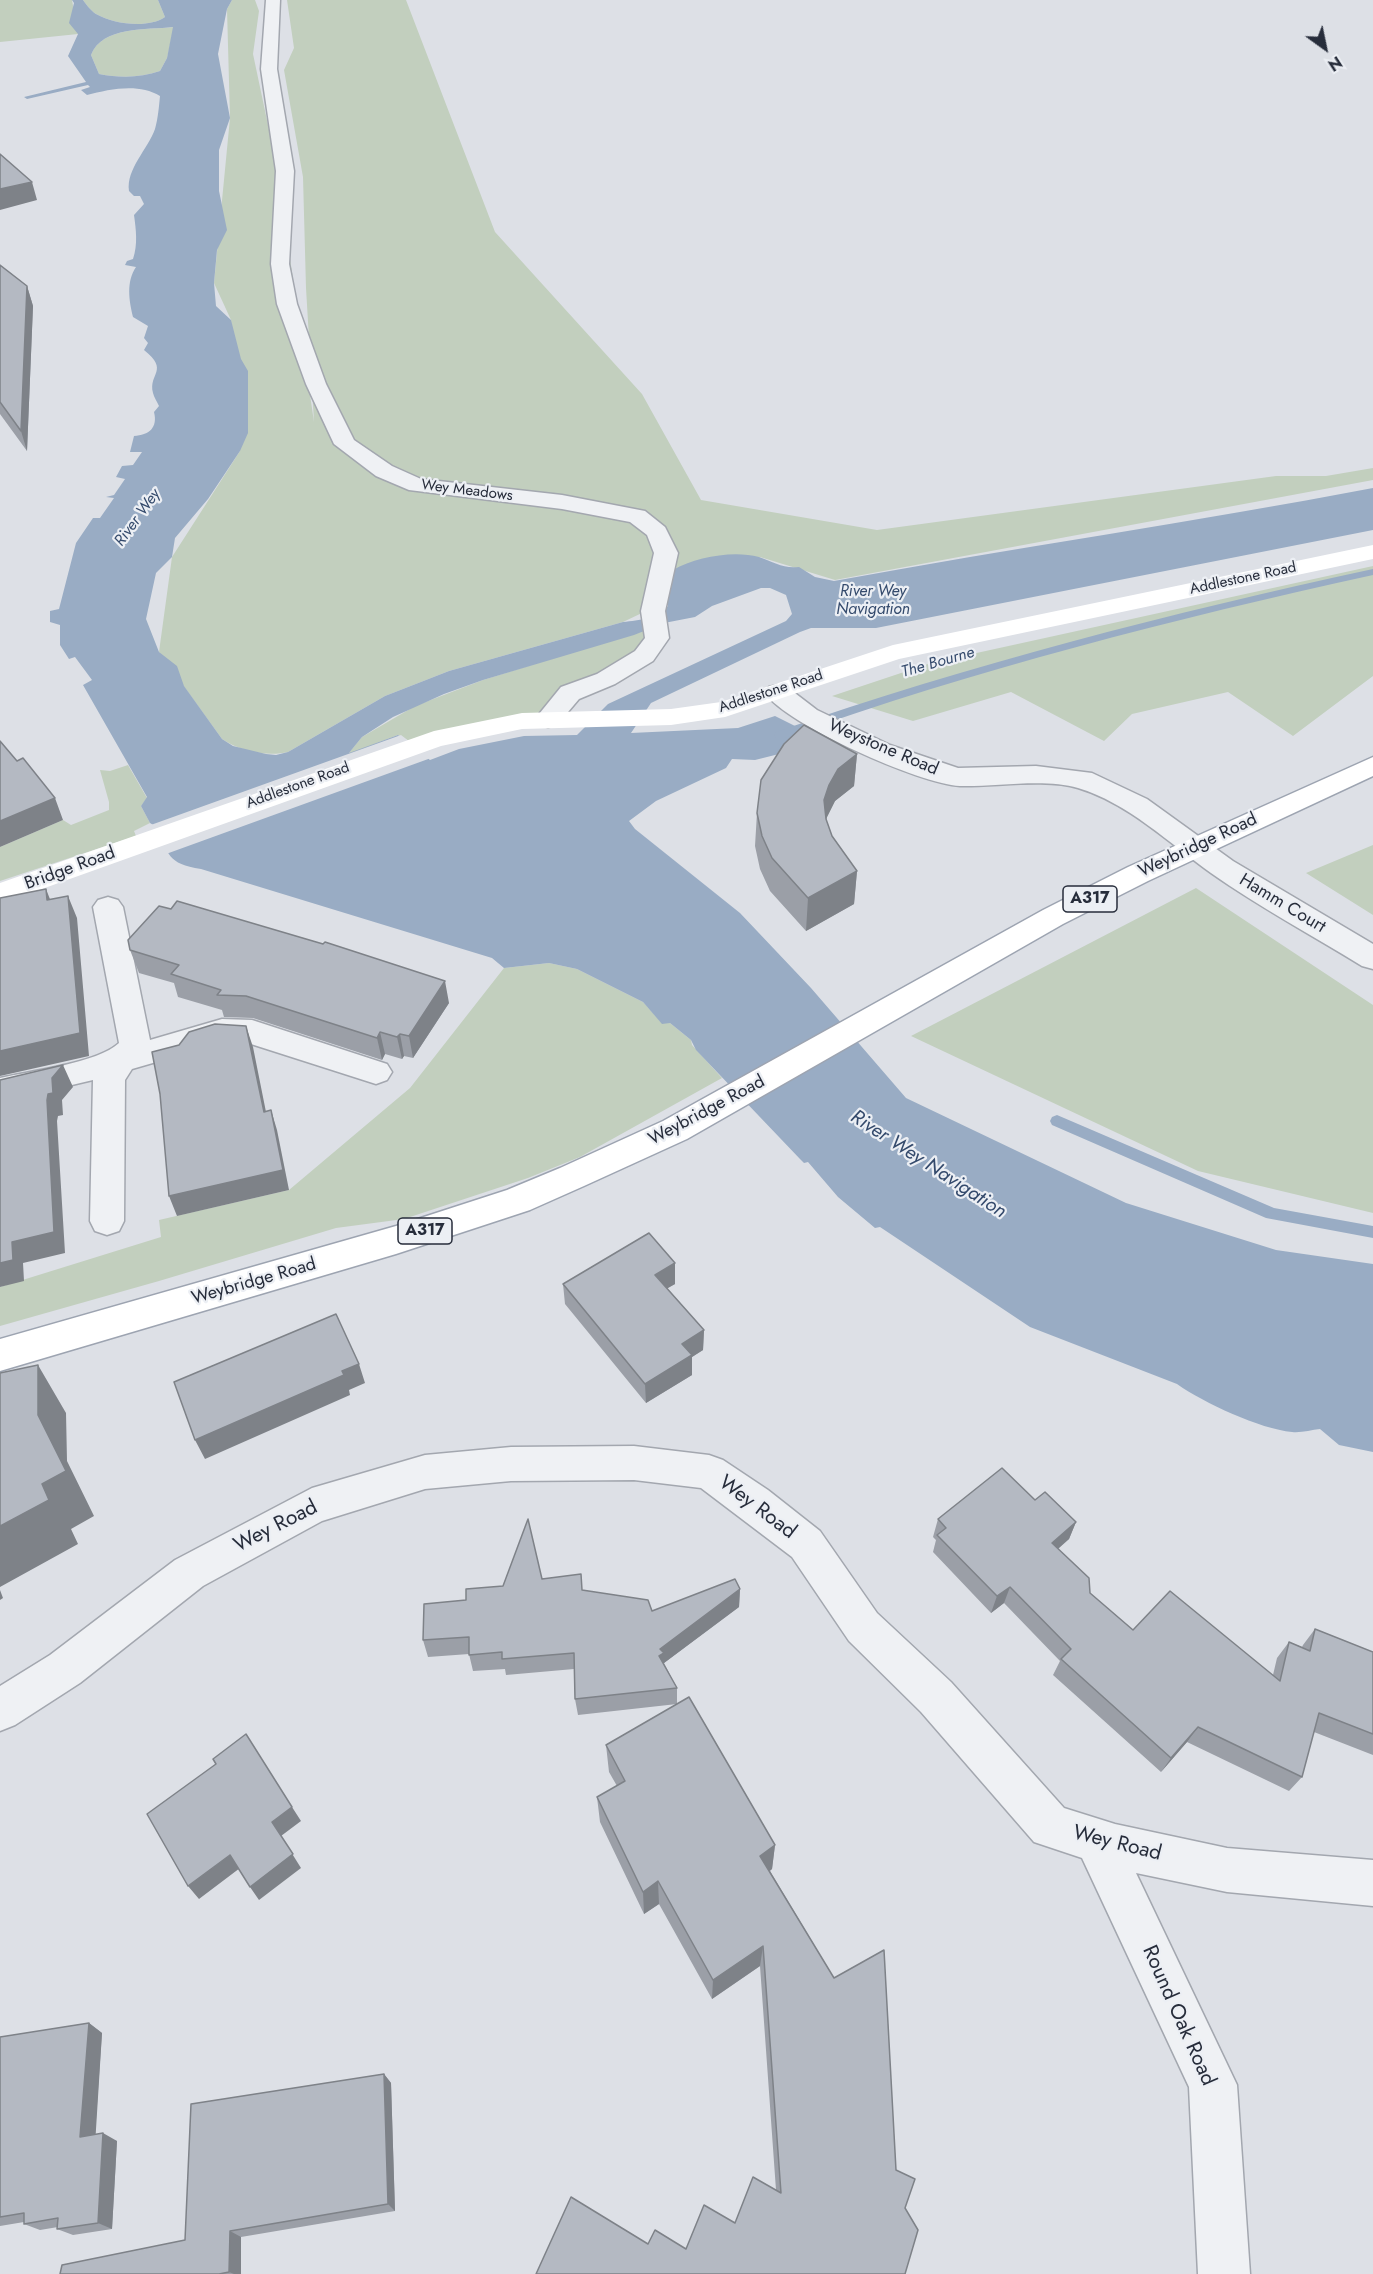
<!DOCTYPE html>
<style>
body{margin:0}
#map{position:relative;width:1373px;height:2274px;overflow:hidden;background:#dde0e6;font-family:Jost,sans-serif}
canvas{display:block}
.north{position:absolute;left:1295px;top:18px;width:60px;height:60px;-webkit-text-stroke:4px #eceff4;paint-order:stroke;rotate:147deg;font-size:16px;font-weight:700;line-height:24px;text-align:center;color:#272d3b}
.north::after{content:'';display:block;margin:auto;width:21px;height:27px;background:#272d3b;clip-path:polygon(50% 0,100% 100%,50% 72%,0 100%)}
</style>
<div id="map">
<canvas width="1373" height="2274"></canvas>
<div class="north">N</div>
</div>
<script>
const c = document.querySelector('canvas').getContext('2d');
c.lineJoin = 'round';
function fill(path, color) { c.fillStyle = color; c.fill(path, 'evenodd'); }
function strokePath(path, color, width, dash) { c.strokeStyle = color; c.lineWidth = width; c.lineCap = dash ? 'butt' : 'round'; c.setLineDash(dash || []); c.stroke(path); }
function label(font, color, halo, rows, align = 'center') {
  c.font = font + ' Jost,sans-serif'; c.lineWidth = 4.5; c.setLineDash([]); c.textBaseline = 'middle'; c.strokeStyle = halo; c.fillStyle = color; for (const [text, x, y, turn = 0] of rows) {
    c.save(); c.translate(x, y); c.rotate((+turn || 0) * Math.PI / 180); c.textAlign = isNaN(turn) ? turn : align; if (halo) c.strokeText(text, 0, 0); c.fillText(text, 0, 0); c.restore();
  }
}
fill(new Path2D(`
 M0 0H72L78 34 0 42Z
 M83 0H158L165 17C148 29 113 24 96 14 91 11 86 4 83 0Z
 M232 0H255L259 11 253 54 276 163 314 422 306 288 303 177 284 70 294 48 287 0H406L495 232 642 394 701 500 877 530 1276 476H1326L1373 468V480L835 580 760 557 623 622 449 671 385 696 288 752C267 757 240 751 222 739L159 652 172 557 240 451 231 320 214 283 230 118 227 9Z
 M174 27 167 58 160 71C140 78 120 78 99 74L91 55C102 26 147 30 174 27Z
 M1373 566V676L1293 736 1228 692 1132 714 1104 741 1011 692 913 721 832 696 931 663Z
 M648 629 657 638 548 719 414 740H407L398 735 348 754 362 737 415 706 483 680Z
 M128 765 147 798 141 806 150 823 134 831 136 836 0 881V847L63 820 71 825 109 810V802L100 770 110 771Z
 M1373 845V915L1306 873Z
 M1196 888 1373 1005V1213L1198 1171 911 1036Z
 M549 963 577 969 643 1002 662 1023H670L691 1040 692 1045 722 1078 580 1157 528 1178 404 1219 336 1228 159 1281 0 1326V1287L161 1237 159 1220 289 1190 410 1088 504 968Z`), '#c2cfbe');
fill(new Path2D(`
 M72 0H83C86 4 91 11 96 14 113 24 148 29 165 17L158 0H232L227 9 218 54 230 118 219 150V191L227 230 217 250 214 283 216 306 231 320 241 359 248 371V433L240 451 208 499 175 538 172 557 156 573 146 619 159 652 177 666 184 686 222 739 233 746 266 754 276 755 288 752 385 696 449 671 623 622C640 620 656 619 668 606L666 602 673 570C696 557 733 550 759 557 774 562 783 569 799 567L815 577 834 581C1013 548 1194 522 1373 488V530L876 628H811L800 632 651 703 631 733 738 728 775 716 827 742 755 760 732 759 726 768 656 801 629 821 635 829 740 913 811 988 906 1098 1126 1203 1276 1250 1373 1264V1452L1339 1445 1320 1429C1311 1430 1301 1433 1292 1432 1260 1429 1204 1403 1177 1384L1030 1327 880 1227 875 1228 838 1197 808 1162 804 1163 800 1159 696 1050 691 1040 670 1023 662 1024 643 1002 577 969 549 963 504 968 492 958 201 869C167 864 169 854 155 826L150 823 141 806 147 797 83 685 92 680 75 657 69 659 60 645V625L50 622V611L59 609 76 543 93 518H100L114 498 106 497 114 495 125 479 116 477 122 466 133 465 142 452H130L134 436C149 435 158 428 154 412L159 406C157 402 154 397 153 393 148 373 170 371 144 350L148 343 144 338 148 326 133 317C129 300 126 282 136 267L125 265 127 261 133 259C138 244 136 230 134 215L144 204 140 196H134L129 191C126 169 148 149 155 129 158 119 159 106 160 96 139 83 110 89 87 95L81 90 90 87 88 85 27 99 24 97 86 82 68 56 78 34 69 23 74 3ZM173 27 167 58 160 71C140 78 120 78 99 74L91 55C102 26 147 30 173 27ZM761 588H770L786 595 792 614 786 621 608 704 577 735 524 736 459 749 430 760 398 735 349 753 362 737 393 717 444 694 483 680 634 635 664 623 695 617 712 606Z`), '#99acc4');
fill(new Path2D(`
 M401 735 431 758 166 854 153 828 148 826Z`), '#dde0e6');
fill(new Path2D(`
 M1373 569V575C1173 619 977 669 784 738H776L774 735 776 732C971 664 1171 613 1373 569Z
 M1057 1115 1274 1208 1373 1226V1238L1266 1218 1052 1125 1050 1121 1052 1117Z`), '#99acc4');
const street = new Path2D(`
 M266 0H280L277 69 294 171 289 264 297 304 326 384 354 440 392 466 421 479 562 495 645 511 665 527 678 553 665 611 669 638 653 661 615 684 579 699 557 725 548 727 539 725 535 719 561 687 597 674 635 651 645 638 641 611 654 553 647 535 630 522 562 509 409 490 376 476 334 444 306 384 277 304 271 264 276 171 261 69Z
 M778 685 787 687 817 710 890 745 958 768 1036 766 1092 773 1147 799 1233 861 1373 944V969L1362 966C1312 935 1259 907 1211 873 1169 843 1128 803 1078 788 1045 778 994 787 960 786 920 784 787 725 765 693L769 687Z
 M108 897 118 900 123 907 150 1040 222 1019 252 1020 387 1064 392 1072 387 1080 376 1084 251 1044 222 1043 132 1069 125 1080 124 1221 119 1231 107 1235 95 1231 90 1221 93 1080 0 1102V1078C30 1071 98 1063 119 1043L93 907 98 900Z
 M634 1446 709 1455 723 1460 768 1490 820 1531 877 1613 951 1682 1064 1808 1115 1824 1227 1848 1373 1860V1906L1227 1892 1136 1873 1237 2085 1250 2274H1198L1189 2087 1082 1858 1034 1842 921 1712 849 1641 792 1557 701 1488 634 1480 511 1481 425 1489 322 1521 203 1586 80 1683 15 1725 0 1731V1686L50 1655 175 1560 312 1488 425 1455 511 1447Z`);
const primary = new Path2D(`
 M1373 757V776L1148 881 1063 924 687 1139 584 1186 530 1210 396 1254 0 1371V1339L396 1226 507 1190 560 1168 663 1121 1043 910 1128 867Z`);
strokePath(street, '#a3a7af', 3);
strokePath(primary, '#9da4b1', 3);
fill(street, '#eff1f4');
fill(new Path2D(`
 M1373 545V559L899 659 725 717 671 725 522 729 441 746 0 904V883L434 731 522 713 671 709 721 702 893 645Z`), '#fff');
fill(primary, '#fff');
fill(new Path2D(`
 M0 265 27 286 33 306 27 451 0 414Z
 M857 754 854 786 835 801 826 819 832 836 857 871 854 904 806 931 770 891 760 869 755 846 757 813Z
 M130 950 449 1003 413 1058 404 1056 402 1059 385 1054 382 1060 253 1018 224 1017 222 1010 178 997 174 983 139 973Z
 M675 1263V1284L667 1288 704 1330 703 1350 692 1357V1375L646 1403 565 1304 563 1284Z
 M1035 1500 1076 1522 1069 1539 1058 1549 1090 1593 1133 1630 1273 1675 1277 1658 1289 1642 1302 1647 1303 1645 1315 1629 1373 1652V1755L1314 1732 1302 1777 1289 1791 1187 1742 1161 1772 1053 1675 1060 1661 1004 1603 991 1613 933 1552 936 1540 933 1537 938 1519Z
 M542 1579 652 1611 740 1589 739 1607 664 1663 677 1688V1704L578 1715 575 1699 574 1669 506 1675 505 1669 473 1671 469 1654 428 1657 423 1640 466 1600 503 1586Z
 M689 1697 775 1845 772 1869 770 1871 834 1978 884 1950 896 2170 915 2179 905 2208 918 2230 905 2274H536L571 2197 648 2244 655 2230 686 2249 704 2205 735 2223 753 2177 776 2190 760 1966 712 1999 659 1904 644 1914 600 1822 597 1797 617 1786 609 1772 606 1745Z
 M89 2023 102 2033 95 2134 117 2141 112 2229 73 2235 57 2229 58 2227 40 2230 24 2224V2222L0 2226V2037Z
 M384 2074 391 2083 395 2211 241 2237V2274H60L185 2240Z`), '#9b9fa7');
fill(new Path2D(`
 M32 182 37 200 0 210V189Z
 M27 286 33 306 27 451 21 431Z
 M857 754 854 786 835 801 827 817 822 833 824 800 829 785 838 769Z
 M55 798 63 820 0 847V821Z
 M857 871 854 904 806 931 808 898Z
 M46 889 55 912 47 900Z
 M68 896 77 918 89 1056 0 1076V1051Z
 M445 981 449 1003 413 1058 409 1036Z
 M246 1026 253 1047 270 1132 264 1112Z
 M380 1032 385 1054 382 1060 377 1038Z
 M400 1034 404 1056 402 1059 397 1037Z
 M63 1065 73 1087 62 1100 63 1115 58 1116 57 1121 65 1253 23 1263 24 1281 0 1287V1263L12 1242 48 1094 52 1078Z
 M271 1110 277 1130 289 1190 177 1216 169 1196Z
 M675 1263V1284L656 1295 655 1275Z
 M704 1330 703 1350 692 1357V1375L646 1403 645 1384 682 1344Z
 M359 1364 365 1383 349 1390 350 1395 205 1459 195 1440 342 1371Z
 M38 1365 66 1413 67 1461 94 1516 71 1529 78 1544 0 1587V1526L42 1484 38 1415Z
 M1076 1522 1069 1539 1045 1560 1052 1543Z
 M1010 1587 1004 1603 991 1613 997 1596Z
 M740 1589 739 1607 664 1663V1669L659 1656 660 1649Z
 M0 1590 3 1598 0 1600Z
 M1198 1727 1187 1742 1161 1772 1171 1758Z
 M292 1807 301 1821 281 1836 301 1868 259 1900 250 1887 272 1822Z
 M775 1845 772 1869 758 1879 760 1856Z
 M230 1855 240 1868 199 1899 188 1886Z
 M658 1881 659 1904 644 1914 643 1892Z
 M763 1946 760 1966 712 1999 713 1980Z
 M89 2023 102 2033 95 2145 80 2137Z
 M384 2074 391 2083 395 2211 388 2204Z
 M103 2133 117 2141 112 2229 98 2223Z
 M230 2231 241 2237V2274H234L229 2272Z`), '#7e8288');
const building = new Path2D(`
 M0 154 32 182 0 189Z
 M0 265 27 286 21 431 0 402Z
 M804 725 857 754 838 769 829 785 824 800 826 819 832 836 857 871 808 898 772 858 762 836 757 813 761 780 784 744Z
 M0 741 17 761 23 758 55 798 0 821Z
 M46 889 47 900 68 896 80 1033 0 1051V898Z
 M177 901 323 944 325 942 445 981 409 1036 400 1034 397 1037 380 1032 377 1038 246 996 217 995 221 990 171 974 179 965 130 950 128 940 159 906 171 909Z
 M215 1024 246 1026 264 1112 271 1110 283 1170 169 1196 160 1094 152 1052 179 1045 189 1032Z
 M63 1065 52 1078 53 1093 48 1094 47 1100 54 1232 12 1242 13 1260 0 1263V1080Z
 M649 1233 675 1263 655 1275 704 1330 682 1344 692 1355 645 1384 563 1284Z
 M336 1314 359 1364 342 1371 344 1375 195 1440 174 1382Z
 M38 1365V1415L66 1471 42 1484 49 1500 0 1526V1373Z
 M1002 1468 1035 1500 1045 1492 1076 1522 1052 1543 1089 1578 1090 1593 1133 1630 1170 1591 1280 1681 1289 1642 1310 1651 1315 1629 1373 1652V1734L1319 1713 1302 1777 1198 1727 1171 1758 1061 1659 1071 1649 1010 1587 997 1596 937 1535 946 1528 938 1519Z
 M528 1519 542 1579 581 1574 582 1590 648 1600 652 1611 735 1579 740 1589 660 1649 664 1653 659 1656 677 1688 575 1699 574 1653 502 1659V1652L469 1655V1637L423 1640 424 1604 466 1600V1589L503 1586Z
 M689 1697 775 1845 760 1856 834 1978 884 1950 896 2170 915 2179 905 2208 918 2230 905 2274H536L571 2197 648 2244 655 2230 686 2249 704 2205 735 2223 753 2177 781 2193 763 1946 713 1980 658 1881 643 1892 597 1797 625 1781 606 1745Z
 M246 1734 292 1807 272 1822 293 1854 250 1887 230 1855 188 1886 147 1814 216 1764 213 1759Z
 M89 2023 80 2137 103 2133 98 2223 57 2229 58 2218 24 2224V2213L0 2217V2037Z
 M384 2074 388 2204 230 2231 229 2272 219 2274H60L62 2265 185 2240 191 2104Z`);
fill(building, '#b4b9c2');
strokePath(building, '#7e8288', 1.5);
label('15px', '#272d3b', '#eceff4', [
 ["Wey Meadows",467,491,7],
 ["Addlestone Road",1243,579,-12],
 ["Addlestone Road",771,692,-18],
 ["Addlestone Road",298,786,-20]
]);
label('italic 16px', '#344a6c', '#eceff4', [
 ["River Wey",138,518,-54],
 ["River Wey",873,592],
 ["Navigation",873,610],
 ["The Bourne",938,663,-16]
]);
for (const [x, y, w] of [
 [1090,899,54],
 [425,1231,54]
]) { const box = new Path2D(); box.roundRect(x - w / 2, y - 13, w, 26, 4.5); c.fillStyle = '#eceff4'; c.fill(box); strokePath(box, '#272d3b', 1.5); }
label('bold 16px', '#272d3b', null, [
 ["A317",1090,899],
 ["A317",425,1231]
]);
label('18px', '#272d3b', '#eceff4', [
 ["Weystone Road",883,748,23],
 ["Weybridge Road",1198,846,-25],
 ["Bridge Road",70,869,-20],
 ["Hamm Court",1282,904,31],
 ["Weybridge Road",707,1111,-28],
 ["Weybridge Road",254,1282,-16]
]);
label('italic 20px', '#344a6c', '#eceff4', [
 ["River Wey Navigation",928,1165,33]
]);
label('21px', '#272d3b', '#eceff4', [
 ["Wey Road",757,1508,37],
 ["Wey Road",276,1527,-27],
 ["Wey Road",1117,1844,14],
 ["Round Oak Road",1178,2016,66]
]);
</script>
